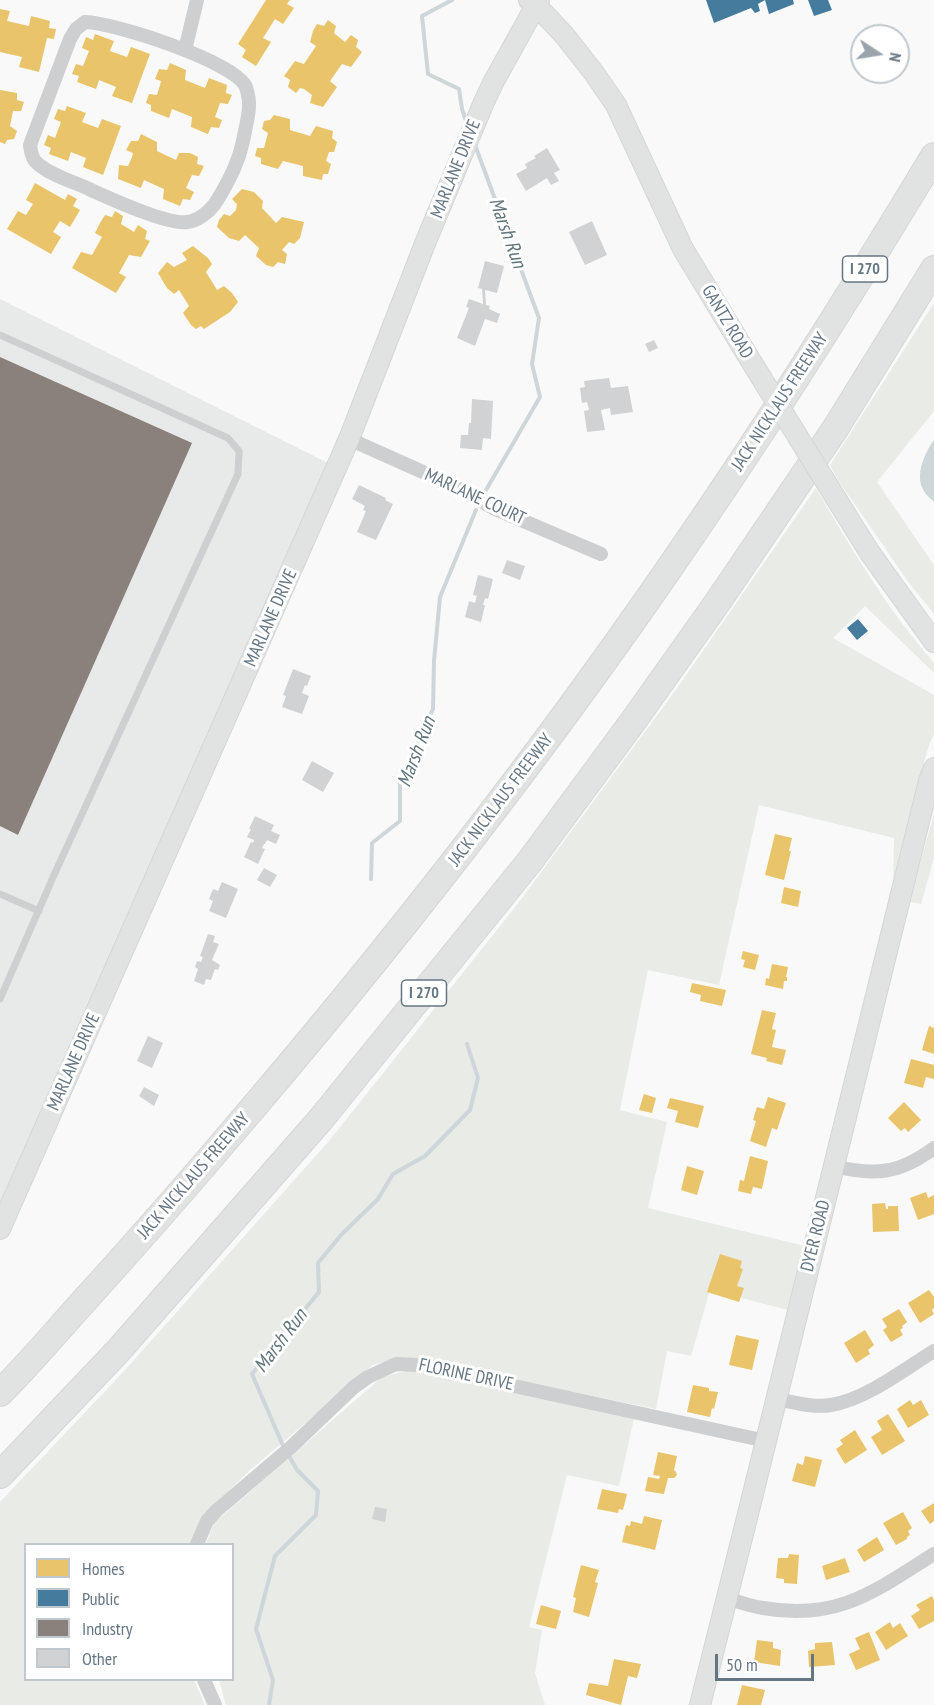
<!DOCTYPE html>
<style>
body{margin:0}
#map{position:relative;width:934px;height:1705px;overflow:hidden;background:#f9f9f9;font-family:"PT Sans Narrow",sans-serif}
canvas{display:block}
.legend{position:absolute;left:24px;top:1543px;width:210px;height:138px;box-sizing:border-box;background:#fff;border:2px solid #c1c8cd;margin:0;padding:8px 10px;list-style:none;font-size:18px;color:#657683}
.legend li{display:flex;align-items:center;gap:12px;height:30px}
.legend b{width:30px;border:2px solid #c1c8cd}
.north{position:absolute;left:850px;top:24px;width:60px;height:60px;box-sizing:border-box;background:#fff;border:2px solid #c1c8cd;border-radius:50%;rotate:102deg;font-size:16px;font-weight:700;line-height:24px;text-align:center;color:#657683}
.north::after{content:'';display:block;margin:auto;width:21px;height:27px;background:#99a4ac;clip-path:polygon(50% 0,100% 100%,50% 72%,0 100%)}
.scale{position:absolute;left:715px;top:1654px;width:99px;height:27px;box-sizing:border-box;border:3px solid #657683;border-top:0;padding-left:8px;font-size:18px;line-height:21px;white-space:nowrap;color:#657683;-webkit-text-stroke:4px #fff;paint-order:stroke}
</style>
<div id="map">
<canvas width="934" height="1705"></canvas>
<ul class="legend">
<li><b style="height:16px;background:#e9c46a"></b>Homes</li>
<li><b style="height:16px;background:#457b9d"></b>Public</li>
<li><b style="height:16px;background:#8a817c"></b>Industry</li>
<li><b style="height:16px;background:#d0d2d3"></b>Other</li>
</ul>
<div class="north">N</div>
<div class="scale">50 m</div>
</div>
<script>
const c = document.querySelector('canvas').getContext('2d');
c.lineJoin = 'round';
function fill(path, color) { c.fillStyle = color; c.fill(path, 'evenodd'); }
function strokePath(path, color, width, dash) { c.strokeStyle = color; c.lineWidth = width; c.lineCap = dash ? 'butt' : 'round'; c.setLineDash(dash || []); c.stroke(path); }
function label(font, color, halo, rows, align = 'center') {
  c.font = font + ' "PT Sans Narrow",sans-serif'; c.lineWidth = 6; c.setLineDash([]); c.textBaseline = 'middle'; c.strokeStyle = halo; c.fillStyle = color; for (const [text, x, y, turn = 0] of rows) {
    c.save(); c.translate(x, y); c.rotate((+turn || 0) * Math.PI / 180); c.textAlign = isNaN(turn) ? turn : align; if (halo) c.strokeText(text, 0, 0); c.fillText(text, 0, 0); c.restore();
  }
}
fill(new Path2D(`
 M0 299 328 463 0 1203Z`), '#e8e9e9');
fill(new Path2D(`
 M934 303V411L877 482 934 565V614L909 583 838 480 830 465Z
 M816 488C851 549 888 610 934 663V673L865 606 833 638 934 695V734L929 745 916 791 893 885 894 838 759 805 719 985 648 970 620 1110 667 1122 648 1208 805 1246 792 1311 710 1290 691 1356 667 1351 656 1409 432 1363 397 1359 373 1365 248 1472 209 1510 191 1544H26V1680H194L205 1705H0V1502L126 1369 329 1141 516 906 675 691Z
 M934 814V858L921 904 909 902Z
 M411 1370 634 1418 619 1486 567 1475 529 1627 542 1630 535 1673 545 1705H226L219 1680H232V1544H206L214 1523 382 1377Z`), '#e8ebe6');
fill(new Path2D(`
 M934 440V502C931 499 926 495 924 491 914 476 925 452 934 440Z`), '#ced6d9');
fill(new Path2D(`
 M266 0H290L287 4 294 8 283 24 275 19 263 38 271 42 256 66 242 57 246 50 238 44Z
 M0 9 10 11 7 21 29 26 31 16 50 21 49 28 56 29 54 39 47 38 39 72 19 67 22 57 0 52Z
 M328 20 336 26 334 33 345 42 351 35 358 40 356 47 362 52 351 67 342 64 330 81 337 87 323 107 310 103 312 95 304 89 300 88 296 93 288 87 290 80 284 76 295 61 304 64 316 46 310 42 313 31 317 24 324 26Z
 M95 34 114 41 110 51 127 57 131 47 150 54 132 103 112 96 116 87 99 80 96 89 77 82 79 76 72 74 76 64 83 66 89 51 82 48 86 37 93 40Z
 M170 63 186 70 185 80 205 88 209 78 227 85 226 93 232 95 228 104 220 103 215 117 222 120 219 128 211 127 208 134 191 127 192 117 172 109 169 118 151 111V105L146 103 149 94 157 95 160 85 161 81 155 79 159 69 167 70Z
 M0 90 17 93V100L24 102 21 111H13L10 126 17 131 14 139 7 140 5 144 0 142Z
 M67 106 86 113 82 122 98 128 102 119 121 126 103 175 83 167 86 158 71 152 68 161 49 154 51 148 44 145 48 135 55 138 61 122 54 119 58 109 65 111Z
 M274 115 290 119V130L310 136 316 126 333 131 332 138 337 142 334 152H329L326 161 331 164 328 174H323L322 180 303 176V166L283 161 278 169 261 164V158L255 156 257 148H264L268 133 262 129 264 121 270 120Z
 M141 134 157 142V151L176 160 179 153H190L198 157 197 164 204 166 199 176 192 175 186 188 194 192 190 200 183 199 180 206 163 199 164 189 144 180 141 188 118 179 119 165 128 166 132 157 133 153 126 150 131 141H138Z
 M35 183 65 200 68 194 77 199 73 206 80 210 70 227 60 221 53 232 61 237 51 254 7 229 18 211 26 215 33 204 26 200Z
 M242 189 254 192 263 201 262 208 276 223 282 217 304 222 300 238 294 244 289 242 282 250 287 254 285 264 278 262 273 267 266 265 256 256 259 248 245 235 239 241 229 238 217 227 219 220 224 214 230 216 236 210 237 204 232 199Z
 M115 211 123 216 121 224 134 232 138 225 147 231 145 239 150 241 141 257 129 255 119 273 126 277 116 293 72 268 81 252 92 255 102 237 95 233 100 223 105 215 112 217Z
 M193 246 208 258 212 264 206 272 217 290 224 286 232 293 238 302 230 312 204 329 201 326 196 329 191 325 183 313 189 306 179 290 174 294 167 288 158 273 167 262 174 267 187 260 182 253Z
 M775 834 792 838 789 851H791L784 880 765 875Z
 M784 887 801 891 798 907 781 903Z
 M743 951 759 955 755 970 743 967 745 960 741 959Z
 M772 964 788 967 786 977H787V981H784L783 989 765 985 766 978 769 979Z
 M692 983 726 990 722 1006 700 1001 701 995 690 992Z
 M762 1010 776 1013 772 1029 776 1030 772 1047 786 1050 782 1065 766 1061 767 1058 751 1054Z
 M929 1026 934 1028V1054L922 1050Z
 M911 1059 934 1065V1079L926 1077 923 1088 904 1083Z
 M644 1094 656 1098 652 1113 639 1110Z
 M768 1097 786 1103 777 1130 772 1128 766 1147 750 1141 756 1121 753 1120 757 1107 764 1109Z
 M670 1098 704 1106 698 1128 675 1122 678 1111 667 1108Z
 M904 1102 921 1120 908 1132 905 1128 901 1131 888 1118Z
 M750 1156 768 1161 762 1189 753 1187 751 1194 738 1191 740 1180 744 1181Z
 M687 1166 704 1171 697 1195 681 1190Z
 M926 1192 928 1198 934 1195V1214L918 1220 910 1198Z
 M885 1203 886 1209H888V1206H898L899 1231 873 1232 872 1204Z
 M720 1254 742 1261 740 1268 743 1269 737 1286 744 1288 739 1302 707 1292Z
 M929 1290 934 1297V1308L932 1310 934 1314 920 1323 908 1303Z
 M899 1309 907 1322 902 1326 903 1328 900 1330 903 1335 891 1342 883 1330 887 1327 882 1319Z
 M865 1330 874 1345 868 1350 870 1354 856 1363 844 1343Z
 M736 1335 759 1340 752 1370 729 1365Z
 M693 1385 709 1388V1391L718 1392 714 1409 712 1408 710 1417 687 1412Z
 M910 1400 913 1405 921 1400 929 1415 908 1428 897 1409Z
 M888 1414 905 1441 882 1455 871 1437 882 1430 877 1421Z
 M855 1430 867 1450 845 1464 836 1449 843 1444 840 1440Z
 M658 1452 677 1456 674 1470 676 1472 677 1475 674 1478H668L664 1494 645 1491 648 1477 659 1479 660 1476 653 1475Z
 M805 1456 822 1460 815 1487 792 1481 797 1463 803 1465Z
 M602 1489 627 1494 623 1510 619 1509 618 1513 597 1509Z
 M934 1503V1521L930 1524 921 1511Z
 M903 1512 912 1528 908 1531 910 1535 907 1537V1539L896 1545 883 1523Z
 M644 1516 662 1520 655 1550 622 1542 626 1525 630 1526 631 1521 642 1524Z
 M877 1537 884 1550 864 1562 857 1550Z
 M789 1554 799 1555 797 1584 784 1583V1579L776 1578 778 1558H788Z
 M845 1558 850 1572 826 1580 822 1566Z
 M581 1565 599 1570 595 1582 598 1583 589 1617 573 1612 576 1598 573 1597Z
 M932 1596 934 1600V1621L919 1629 911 1616 920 1610 916 1605Z
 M541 1605 561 1611 556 1629 536 1624Z
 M890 1622 893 1628 900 1623 908 1636 886 1650 875 1632Z
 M869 1632 880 1660 856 1670 849 1654 860 1649 855 1638Z
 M757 1640 773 1642V1648L781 1650 780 1666 754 1662Z
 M832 1642 835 1665 809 1667 808 1651 815 1649V1643Z
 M614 1659 641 1664 637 1678 628 1676 621 1705 586 1695 589 1683 608 1686Z
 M742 1685 765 1690 761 1705H737Z`), '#e9c46a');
fill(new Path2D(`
 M706 0H793L794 4 769 14 765 0 758 4 760 11 755 13 751 8 714 23Z
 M808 0H828L832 10 814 16Z
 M858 619 868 631 857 640 847 628Z`), '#457b9d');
fill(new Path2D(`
 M0 357 192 443 18 835 0 826Z`), '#8a817c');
strokePath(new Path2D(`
 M452 0 422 16 428 74 459 89 462 109 467 124
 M475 145 539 318 532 364 540 397 486 490
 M371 879 372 843 400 821V784L433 709 434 661 440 597 476 510
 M284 1448 252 1374 319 1292 318 1263 341 1235 378 1199 393 1174 425 1156 470 1110 478 1078 467 1044
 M269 1705 273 1680 256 1629 275 1556 316 1515 318 1491 297 1470 288 1454`), '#ced6d9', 4);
fill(new Path2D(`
 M547 148 560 170 554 173 559 181 551 185 547 178 526 191 516 174 527 168 525 164 536 158 534 156Z
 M592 221 607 255 585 265 569 232Z
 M485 261 504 266 497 293 485 290 486 305 490 306 489 309 500 314 497 323 485 319 475 346 457 338 469 308 466 307 469 299 483 304 482 289 478 288Z
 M654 340 658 348 649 352 645 344Z
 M609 378 611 388 628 386 633 412 611 415 610 408 601 410 605 430 587 432 584 411 589 410 587 402 582 403 580 388 585 387 584 381Z
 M472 399 493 401 491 439 483 438 482 450 460 448 461 435H468L469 423H471Z
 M359 485 386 498 385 500 393 504 376 540 357 532 366 511 363 510 365 506 352 499Z
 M507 560 525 566 520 580 502 573Z
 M478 575 493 579 488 599 485 598 483 605H485L481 622 465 617 469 601 475 603 477 596 473 595Z
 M293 669 311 676 307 686 305 685 302 693 309 696 302 714 282 707 286 696 283 695Z
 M312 761 334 773 323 792 302 780Z
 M255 816 274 825 271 831 280 835 276 844 267 840 265 844H264L262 848 265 849 258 864 244 857 251 842 253 843 254 840 247 837 251 829H249Z
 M264 868 277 875 270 887 257 880Z
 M222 882 238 889 226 918 209 911 213 901 209 899 213 889 218 891Z
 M208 934 215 936 213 942 219 944 212 960 220 965 218 970 215 969 211 980 206 979 204 985 194 981 198 969 195 967 197 961 201 962 203 957 200 956Z
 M148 1036 163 1043 152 1068 137 1061Z
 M144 1087 159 1095 154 1106 139 1096Z
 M375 1507 387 1509 385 1522 372 1519Z`), '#d0d2d3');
const secondary = new Path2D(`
 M529 0 536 5 565 36 594 73 616 105 683 249 746 353
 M845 513 870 553 934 642
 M0 1229 349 439 426 241 484 102 494 81 539 0
 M700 1705 746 1522 929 781 934 768`);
const highway = new Path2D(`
 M0 1393C29 1364 56 1332 84 1301 131 1249 178 1196 223 1143 383 957 534 765 673 563 765 430 851 294 934 156
 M0 1475 118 1351 321 1119 530 861 634 720 717 603 835 429 934 269`);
strokePath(secondary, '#d5d6d7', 22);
strokePath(highway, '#d5d6d6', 28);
strokePath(new Path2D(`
 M0 335 228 438 239 451 238 474 54 875 0 999
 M0 894 39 911`), '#cecfd0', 7);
strokePath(new Path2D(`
 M85 22C115 23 229 60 245 85 247 89 249 98 249 103 250 111 241 153 237 161 233 173 221 195 214 205 208 213 197 221 187 222 167 225 109 198 89 189 74 182 47 174 36 162 31 157 31 151 30 145L70 39 76 29Z
 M185 50 197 0
 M349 439 452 485 493 508 601 554
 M833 1166C875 1176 899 1174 934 1148
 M776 1399C794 1402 813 1408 831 1405 865 1400 905 1369 934 1351
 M197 1544 207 1521 216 1511 290 1448 354 1387 368 1377 396 1364 418 1365 766 1441
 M727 1598C738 1602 750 1606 763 1608 837 1621 874 1592 934 1554
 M204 1680 215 1705`), '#cecfd0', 14);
strokePath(secondary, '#e1e2e2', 20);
strokePath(highway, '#e1e2e2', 26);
const secondaryBridge = new Path2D(`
 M746 353 845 513`);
strokePath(secondaryBridge, '#d5d6d7', 22, []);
strokePath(secondaryBridge, '#e1e2e2', 20);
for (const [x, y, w] of [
 [865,269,45],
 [424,993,45]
]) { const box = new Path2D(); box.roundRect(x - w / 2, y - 13, w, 26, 4.5); c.fillStyle = '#fff'; c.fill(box); strokePath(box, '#657683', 1.5); }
label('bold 16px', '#657683', null, [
 ["I 270",865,269],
 ["I 270",424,993]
]);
label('18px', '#657683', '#fff', [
 ["MARLANE DRIVE",456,169,-68],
 ["GANTZ ROAD",727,322,59],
 ["JACK NICKLAUS FREEWAY",780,402,-57],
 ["MARLANE COURT",475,497,25],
 ["MARLANE DRIVE",271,618,-66],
 ["JACK NICKLAUS FREEWAY",501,800,-53],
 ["MARLANE DRIVE",74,1062,-66],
 ["JACK NICKLAUS FREEWAY",194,1176,-49],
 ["DYER ROAD",816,1236,-76],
 ["FLORINE DRIVE",466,1375,12]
]);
label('italic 20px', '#60757c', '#fff', [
 ["Marsh Run",507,233,70],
 ["Marsh Run",417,752,-69],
 ["Marsh Run",281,1341,-53]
]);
</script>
